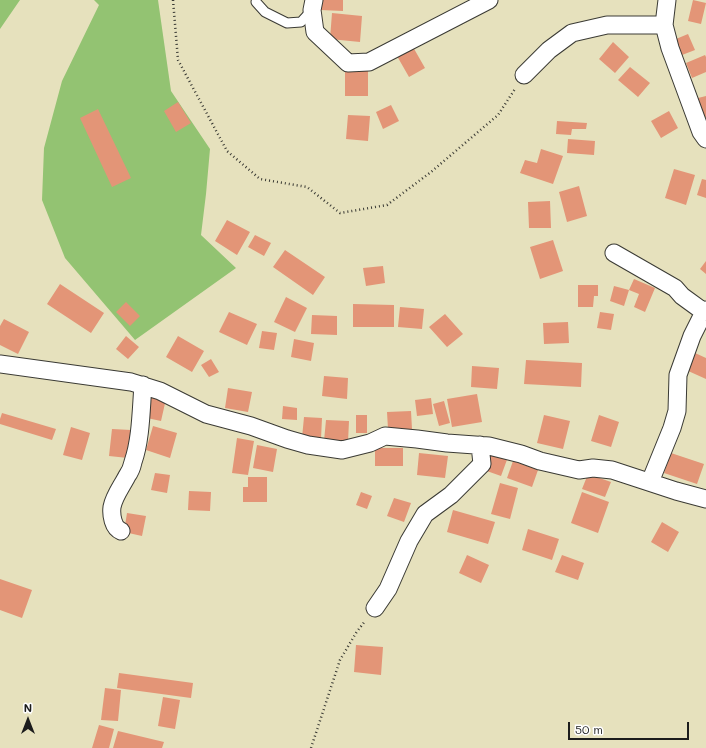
<!DOCTYPE html>
<style>
body{margin:0}
#map{position:relative;width:706px;height:748px;overflow:hidden;background:#e6e1bd;font-family:Mali,sans-serif}
canvas{display:block}
.north{position:absolute;left:8px;top:700px;width:40px;height:40px;-webkit-text-stroke:3px #fff;paint-order:stroke;rotate:0deg;font-size:11px;font-weight:700;line-height:16px;text-align:center;color:#1c1c1c}
.north::after{content:'';display:block;margin:auto;width:14px;height:18px;background:#1c1c1c;clip-path:polygon(50% 0,100% 100%,50% 72%,0 100%)}
.scale{position:absolute;left:568px;top:722px;width:121px;height:18px;box-sizing:border-box;border:2px solid #1c1c1c;border-top:0;padding-left:5px;font-size:12px;line-height:14px;white-space:nowrap;color:#1c1c1c;-webkit-text-stroke:3px #fff;paint-order:stroke}
</style>
<div id="map">
<canvas width="706" height="748"></canvas>
<div class="north">N</div>
<div class="scale">50 m</div>
</div>
<script>
const c = document.querySelector('canvas').getContext('2d');
c.lineJoin = 'round';
function fill(path, color) { c.fillStyle = color; c.fill(path, 'evenodd'); }
function strokePath(path, color, width, dash) { c.strokeStyle = color; c.lineWidth = width; c.lineCap = dash ? 'butt' : 'round'; c.setLineDash(dash || []); c.stroke(path); }
fill(new Path2D(`
 M0 0H20L0 29Z
 M94 0H158L171 91 210 149 206 194 201 235 236 268 135 340 65 258 42 200 44 148 62 81 99 5Z`), '#93c372');
fill(new Path2D(`
 M321 0H343V11L321 10Z
 M693 0 706 3 701 24 688 21Z
 M332 13 362 16 360 42 330 39Z
 M688 34 695 50 682 55 676 39Z
 M613 42 629 57 615 73 599 59Z
 M413 47 425 68 409 77 397 56Z
 M705 55 706 57V72L692 78 686 63Z
 M630 67 650 83 638 97 618 80Z
 M345 71H368V96H345Z
 M706 96V117L699 119 694 99Z
 M178 102 191 123 176 132 164 111Z
 M391 105 399 121 383 129 376 112Z
 M98 109 131 178 112 187 80 118Z
 M669 111 678 128 661 138 651 121Z
 M348 115 370 116 368 141 346 139Z
 M557 121 587 123 586 129H572L571 135 556 134Z
 M568 139 595 141 594 155 567 153Z
 M541 149 563 156 553 184 520 173 525 160 537 163Z
 M674 169 695 175 686 205 665 198Z
 M702 179 706 180V198L697 195Z
 M579 186 587 216 567 222 559 192Z
 M550 201 551 228H529L528 202Z
 M227 220 250 232 237 255 215 241Z
 M255 235 271 243 264 256 248 247Z
 M553 240 563 271 540 279 530 247Z
 M285 250 325 277 313 295 273 267Z
 M706 261V274L700 269Z
 M383 266 385 283 366 286 363 268Z
 M634 279 655 288 645 312 634 307 639 294 629 290Z
 M60 284 104 313 91 333 47 304Z
 M578 285H598V296H594L593 307H578Z
 M614 286 629 290 624 306 610 301Z
 M286 297 307 308 295 332 274 322Z
 M126 302 140 316 130 326 116 312Z
 M353 304 394 305V327H353Z
 M400 307 424 309 422 329 398 327Z
 M229 312 257 324 247 345 219 332Z
 M600 312 614 314 611 330 597 328Z
 M445 314 463 334 447 347 429 327Z
 M312 315 337 316V335L311 334Z
 M4 319 29 332 18 354 0 345V326Z
 M568 322 569 343 544 344 543 323Z
 M262 331 277 333 274 350 259 348Z
 M126 336 139 347 128 359 116 349Z
 M178 336 204 351 192 372 166 357Z
 M294 339 314 343 311 361 291 357Z
 M695 353 706 358V379L686 370Z
 M211 359 219 372 209 377 201 365Z
 M526 360 582 363 581 387 524 384Z
 M472 366 499 368 497 389 471 387Z
 M324 376 348 378 347 399 322 396Z
 M228 388 252 392 248 412 225 408Z
 M477 394 482 422 452 427 447 399Z
 M152 396 166 399 161 421 147 418Z
 M431 398 433 414 417 416 415 400Z
 M444 401 450 423 439 426 433 404Z
 M283 406 297 408V420L282 419Z
 M411 411 412 429H388L387 412Z
 M2 413 56 429 52 440 0 424V419Z
 M356 415H367V433H356Z
 M544 415 570 421 563 449 537 443Z
 M599 415 619 422 611 447 591 441Z
 M304 417 322 418 321 439 302 438Z
 M326 420 349 421 348 442 324 441Z
 M153 426 177 433 170 458 146 450Z
 M71 427 90 433 82 460 63 455Z
 M112 429 131 430 128 458 109 456Z
 M237 438 254 441 248 475 232 473Z
 M257 445 277 449 273 472 253 468Z
 M375 448H403V466H375Z
 M491 451 508 457 501 476 484 470Z
 M419 453 448 456 445 478 417 475Z
 M671 453 704 464 697 484 664 473Z
 M513 461 538 470 532 487 507 478Z
 M155 473 170 475 167 493 151 490Z
 M588 474 611 482 605 497 582 489Z
 M248 477H267V502H243V487H248Z
 M500 483 518 488 510 519 491 514Z
 M189 491 211 492 210 511 188 510Z
 M361 492 372 496 367 509 356 505Z
 M582 492 609 502 598 533 571 523Z
 M394 498 411 503 404 522 387 516Z
 M453 510 495 522 488 544 447 532Z
 M127 513 146 516 142 536 124 532Z
 M662 522 679 532 668 552 651 542Z
 M528 529 559 539 552 560 522 550Z
 M467 555 489 565 481 583 459 573Z
 M562 555 584 563 578 580 555 572Z
 M0 579 32 590 22 618 0 610Z
 M356 645 383 647 381 675 354 672Z
 M119 673 193 683 191 698 117 688Z
 M105 688 121 690 118 721 101 720Z
 M163 697 180 700 175 729 158 726Z
 M99 725 114 729 109 748H92Z
 M118 731 164 742 162 748H113Z`), '#e39577');
const lane = new Path2D(`
 M256 2 265 12 287 23 301 22 312 10`);
const street = new Path2D(`
 M314 0 312 10 315 32 348 63 369 62 489 0
 M667 0 664 25 670 48 701 132 706 139
 M524 75 549 50 572 33 607 25H664
 M614 253 675 288 682 296 704 312
 M0 364 131 382 160 391 206 414 251 426 287 439 308 445 342 450 370 443 385 436 417 439 447 443 489 446 521 454 540 461 579 470 593 468 612 470 676 491 706 499
 M650 482 672 428 677 411 678 375 692 336 704 312 706 310
 M121 531C113 528 111 515 112 507 114 496 122 486 127 476 130 472 132 467 133 462 141 439 141 410 143 385
 M375 608 388 589 409 541 425 514 451 495 482 464 480 445`);
strokePath(lane, '#3a3a34', 11);
strokePath(street, '#3a3a34', 19);
strokePath(new Path2D(`
 M173 0 178 60 227 151 260 179 307 187 340 213 387 205 431 172 498 115 515 89
 M311 748 340 660 356 633 365 621`), '#3a3a34', 2.5, [1, 3]);
strokePath(lane, '#fff', 9);
strokePath(street, '#fff', 17);
</script>
